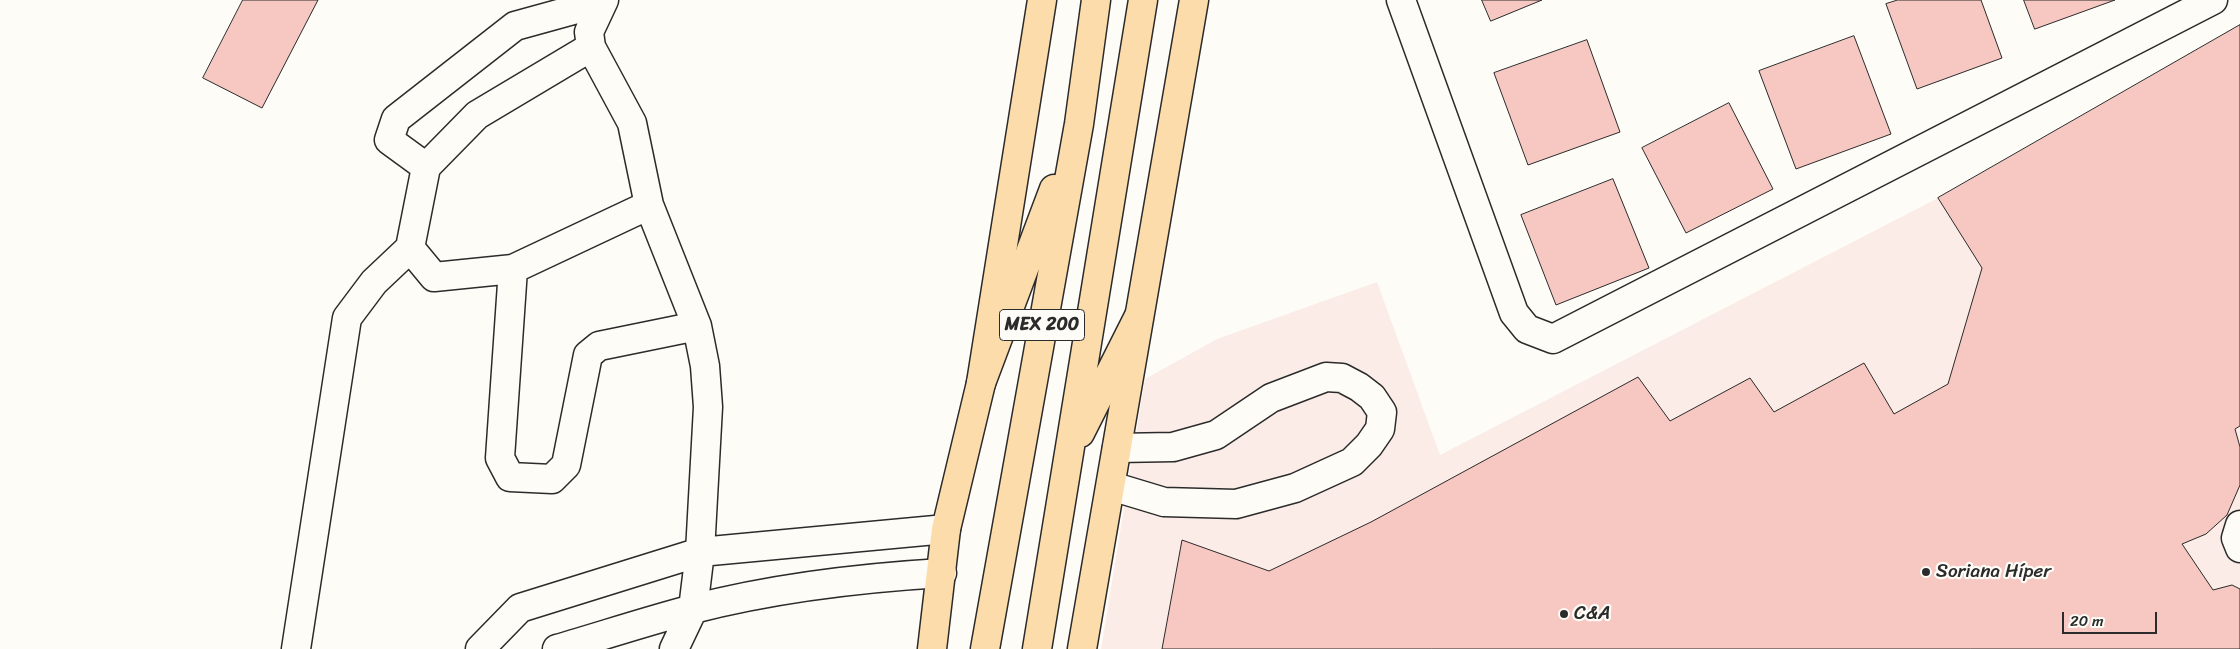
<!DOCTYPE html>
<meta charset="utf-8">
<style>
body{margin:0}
#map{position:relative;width:2240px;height:649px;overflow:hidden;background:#fdfcf7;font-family:Sriracha,sans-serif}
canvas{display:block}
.scale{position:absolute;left:2062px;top:612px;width:95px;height:22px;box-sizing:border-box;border:2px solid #2b2b2b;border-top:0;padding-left:6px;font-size:15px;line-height:18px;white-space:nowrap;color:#2b2b2b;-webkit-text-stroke:4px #fdfcf7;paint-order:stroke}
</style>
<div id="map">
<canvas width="2240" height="649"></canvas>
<div class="scale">20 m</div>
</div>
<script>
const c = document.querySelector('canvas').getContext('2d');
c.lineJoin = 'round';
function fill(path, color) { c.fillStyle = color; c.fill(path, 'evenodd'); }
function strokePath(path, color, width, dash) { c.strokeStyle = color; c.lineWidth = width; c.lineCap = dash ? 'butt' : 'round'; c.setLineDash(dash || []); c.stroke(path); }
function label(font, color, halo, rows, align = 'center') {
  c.font = font + ' Sriracha,sans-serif'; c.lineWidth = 4.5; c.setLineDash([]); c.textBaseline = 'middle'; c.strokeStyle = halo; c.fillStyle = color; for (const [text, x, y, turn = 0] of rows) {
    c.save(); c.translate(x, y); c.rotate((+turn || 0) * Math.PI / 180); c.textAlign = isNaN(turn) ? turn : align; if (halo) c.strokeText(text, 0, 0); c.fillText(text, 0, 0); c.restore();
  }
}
fill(new Path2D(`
 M2240 25V649H1101L1145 379 1217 339 1377 282 1440 455 1938 198Z`), '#fbece7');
const building = new Path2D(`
 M243 0H318L262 108 203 78Z
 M1482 0H1542L1491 21Z
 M1898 0H1981L2002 58 1917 89 1886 4Z
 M2024 0H2115L2035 29Z
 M2240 25V426L2235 429 2240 447V485L2227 515 2206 534 2182 544 2213 590 2232 585 2240 589V649H1162L1182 540 1269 571 1371 522 1638 377 1670 421 1750 378 1774 412 1864 363 1894 414 1948 384 1982 268 1938 198Z
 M1854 36 1891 134 1796 169 1759 71Z
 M1587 40 1620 132 1528 165 1494 73Z
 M1729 103 1773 189 1686 233 1642 148Z
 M1613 179 1649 268 1556 305 1521 215Z`);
fill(building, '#f7c7c1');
strokePath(building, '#2b2b2b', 1);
const minor = new Path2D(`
 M604 0 589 32 591 47 632 123 649 205 697 326 705 366 708 407 700 552 693 609 674 649
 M1401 0 1514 313 1527 329 1553 339 2213 0
 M591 47 477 115 426 167 410 248 434 277 513 269 649 205
 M426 167 389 140 396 119 515 26 602 2
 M513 269 500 458 510 477 552 479 566 465 588 355 599 346 697 326
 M1111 486 1164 502 1236 504 1295 488 1352 462 1369 445 1380 429 1382 412 1372 397 1359 387 1342 378 1326 377 1271 398 1216 435 1173 447 1117 448
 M2240 525 2236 538 2240 548
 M296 649 347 318 374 282 410 248
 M480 649 520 608 700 552 946 529
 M557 649C602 636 647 621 693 609 774 588 858 578 942 573`);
const major = new Path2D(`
 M932 649 946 529 981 383 1042 0
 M1082 649 1194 0`);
const highway = new Path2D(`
 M981 383 1054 189
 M1080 433 1139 316
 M985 649 1079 124 1096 0
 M1037 649 1143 0`);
strokePath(minor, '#2b2b2b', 31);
strokePath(major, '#2b2b2b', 31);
strokePath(highway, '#2b2b2b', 31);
strokePath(minor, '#fdfcf7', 28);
strokePath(major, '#fddcac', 28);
strokePath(highway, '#fddcac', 28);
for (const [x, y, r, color] of [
 [1926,572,5,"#2b2b2b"],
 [1564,614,5,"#2b2b2b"]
]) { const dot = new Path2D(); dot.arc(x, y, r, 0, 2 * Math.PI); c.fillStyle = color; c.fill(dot); strokePath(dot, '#fdfcf7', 2); }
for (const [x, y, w] of [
 [1042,325,85]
]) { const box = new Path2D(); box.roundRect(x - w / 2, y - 15.5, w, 31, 4); c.fillStyle = '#fdfcf7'; c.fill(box); strokePath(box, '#2b2b2b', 1); }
label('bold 18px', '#2b2b2b', null, [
 ["MEX 200",1042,325]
]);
label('19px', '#2b2b2b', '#fdfcf7', [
 ["Soriana Híper",1936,572],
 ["C&A",1574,614]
], 'left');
</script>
